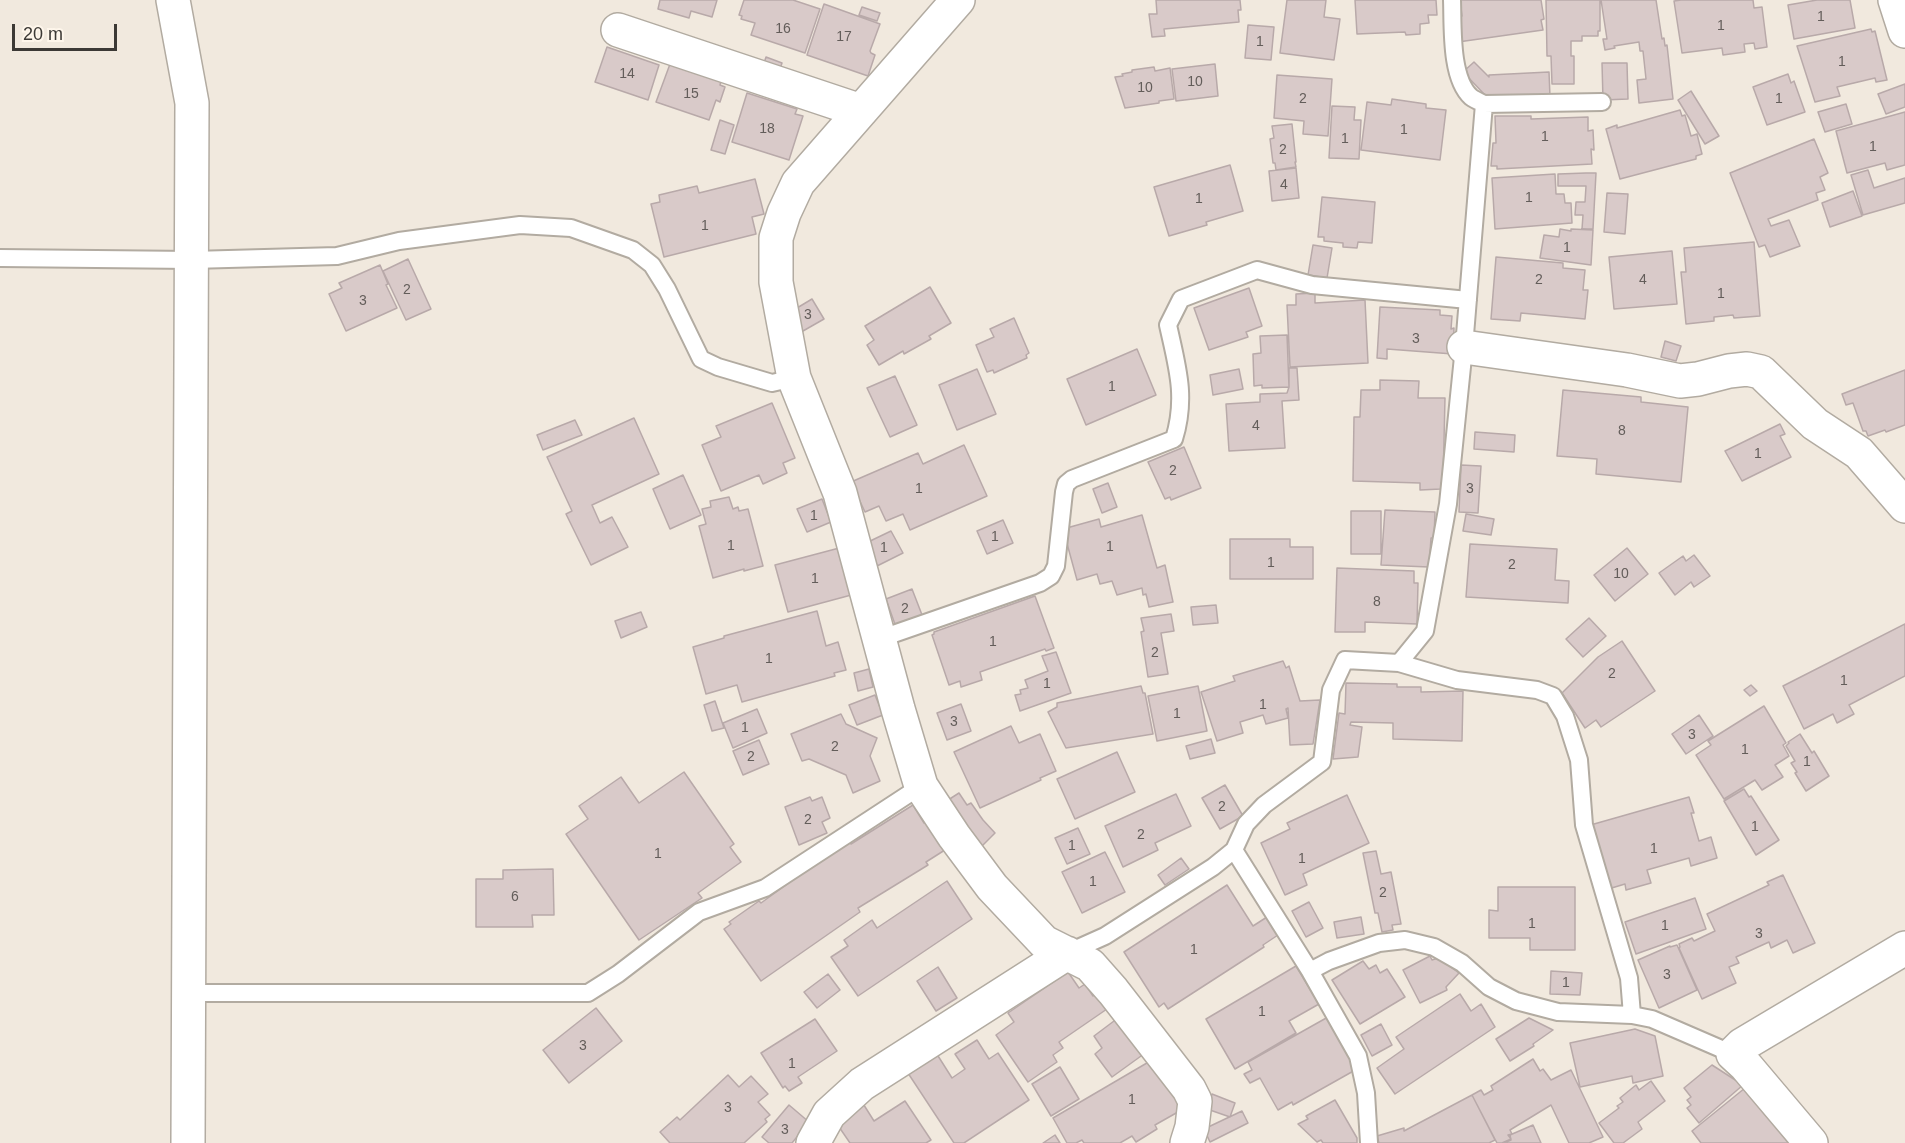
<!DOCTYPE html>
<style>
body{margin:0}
#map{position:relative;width:1905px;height:1143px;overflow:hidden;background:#f1e9de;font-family:Arial,sans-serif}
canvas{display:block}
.scale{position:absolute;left:12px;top:24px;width:105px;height:27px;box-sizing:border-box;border:3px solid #3c3935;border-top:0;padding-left:8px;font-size:18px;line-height:21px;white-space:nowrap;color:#3c3935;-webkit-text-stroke:4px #fef6eb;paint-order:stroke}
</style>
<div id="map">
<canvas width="1905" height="1143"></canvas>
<div class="scale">20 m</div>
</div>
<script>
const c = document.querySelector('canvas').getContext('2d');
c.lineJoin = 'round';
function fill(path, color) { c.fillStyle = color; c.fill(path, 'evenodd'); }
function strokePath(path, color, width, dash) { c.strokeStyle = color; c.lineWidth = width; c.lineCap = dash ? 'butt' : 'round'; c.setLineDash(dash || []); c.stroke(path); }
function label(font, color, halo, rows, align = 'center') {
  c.font = font + ' Arial,sans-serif'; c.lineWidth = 4.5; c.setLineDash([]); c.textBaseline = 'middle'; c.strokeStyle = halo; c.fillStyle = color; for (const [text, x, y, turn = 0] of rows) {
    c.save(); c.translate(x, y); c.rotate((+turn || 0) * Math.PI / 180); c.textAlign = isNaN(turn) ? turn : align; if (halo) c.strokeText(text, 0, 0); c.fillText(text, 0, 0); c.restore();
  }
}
const building = new Path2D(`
 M660 0H717L712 17 691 11 689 18 658 9Z
 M744 0H793L820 9 805 53 751 35 755 23 741 19 742 16 739 15Z
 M1156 0H1240L1241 10H1238L1239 22 1164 29 1165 36 1152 37 1149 14H1157Z
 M1287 0H1326L1324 17 1340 19 1334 60 1280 53Z
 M1355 0H1436L1437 15H1428L1429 23 1420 24V34L1406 35 1405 32 1357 34Z
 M1460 0H1541L1544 19 1541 20 1543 30 1458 42 1455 17 1462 16Z
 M1546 0H1600V31H1598V36H1582V41H1571V56H1574V84H1552L1551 56H1547Z
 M1601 0H1656L1662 39 1664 38 1665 46 1667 45 1673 99 1639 103 1637 80 1646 79 1643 51H1640L1639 42 1614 46 1615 48 1605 50 1603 39H1607Z
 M1681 0H1753L1754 8 1762 7 1767 47 1755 49 1754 43 1744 44 1745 52 1723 55 1722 48 1682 53 1674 1Z
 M1817 0H1850L1855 28 1794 39 1788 5Z
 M824 4 880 24 870 51 871 53 875 55 868 76 807 55Z
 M862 7 880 13 877 21 859 15Z
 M1248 25 1274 27 1271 60 1245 58Z
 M1871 29 1872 32 1875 31 1887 80 1876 82 1875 78 1837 87 1840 96 1815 102 1797 46Z
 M607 47 659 65 648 100 595 82Z
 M766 57 782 63 779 72 763 66Z
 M1474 62 1489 77V75L1549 72 1550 97H1490L1489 95 1487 97 1463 72Z
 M1602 63H1627L1628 99 1603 100Z
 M670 64 721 81 720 85 725 87 720 102 716 100 709 120 656 102Z
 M1215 64 1218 96 1176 101 1172 69Z
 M1154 67 1155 71 1170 68 1174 99 1159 101V103L1125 108 1115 77 1123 76 1122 74 1132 72V70Z
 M1788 74 1791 83 1794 81 1805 112 1767 125 1753 87Z
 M1277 75 1332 79 1328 136 1303 134 1304 121 1274 118Z
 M1905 84V107L1886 114 1878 94Z
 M1691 91 1719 136 1705 144 1678 100Z
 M747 93 797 109 795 114 803 116 789 160 732 142Z
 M1392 99 1426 104V108L1446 110 1440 160 1361 150 1367 102 1391 105Z
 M1846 104 1852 124 1825 132 1818 112Z
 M1332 106 1355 107 1354 120H1361L1359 159 1329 158Z
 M1680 110 1682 116 1685 115 1691 136 1697 134 1702 154 1696 156V159L1620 179 1606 129 1617 125V128Z
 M1905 112V165L1887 170 1885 163 1847 173 1836 131Z
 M1495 116H1531V119L1588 117V131L1593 130 1594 150 1591 149 1592 164 1497 169V166H1491L1493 143H1496Z
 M720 120 734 125 725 154 711 150Z
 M1292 124 1296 162H1295L1296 167 1276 170 1275 163H1273L1270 139 1274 138 1272 126Z
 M1814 139 1828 173 1820 177 1825 190 1816 193 1818 200 1768 219 1771 226 1789 220 1800 246 1770 257 1765 245 1759 247 1730 173Z
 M1230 165 1243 211 1206 222 1207 225 1169 236 1154 187Z
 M1296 168 1299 198 1272 201 1269 171Z
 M1868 170 1874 188 1905 178V203L1863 215 1851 175Z
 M1586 173H1596L1593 229H1582L1583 215H1575L1576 202H1585L1586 186H1558V174Z
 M1555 174 1556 194H1564L1565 203H1571L1572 223 1495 229 1492 178Z
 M755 179 764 214 752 217 756 234 664 257 651 204 660 202 659 195 697 186 699 193Z
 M1853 191 1862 216 1830 227 1822 203Z
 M1607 193 1628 194 1625 234 1604 232Z
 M1322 197 1375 202 1372 243 1358 242 1357 248 1343 247V243L1324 241V237H1318Z
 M1560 229 1571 231V229L1593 230 1591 265 1540 258 1544 235 1559 237Z
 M1754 242 1760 316 1734 318 1733 315 1714 317V321L1686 324 1681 272H1686L1684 248Z
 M1313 245 1332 248 1327 278 1308 275Z
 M1672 251 1677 304 1614 309 1609 257Z
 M1496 257 1563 263V268L1585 270 1583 290H1588L1585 319 1521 313 1520 321 1491 319Z
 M408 259 431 309 406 320 383 271Z
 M380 265 388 284 386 285 397 308 346 331 329 294 342 288 339 283Z
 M930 287 951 323 929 336 931 339 904 354 903 351 879 365 867 345 874 340 865 326Z
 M1249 288 1262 326 1246 332 1248 337 1209 350 1194 308Z
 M1315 293V303L1365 300 1368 363 1290 367 1287 305H1296V294Z
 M812 299 824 319 803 331 792 311Z
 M1380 307 1440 310V315L1452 316 1451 329 1454 328 1453 354 1387 349V359L1377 358Z
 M1014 318 1029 353 1026 355 1027 358 994 373 993 370 987 372 976 345 994 337 990 329Z
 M1287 335 1289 387 1262 388V385L1254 386 1253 354 1261 353 1260 336Z
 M1665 341 1681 346 1676 361 1661 357Z
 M1137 349 1156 395 1086 425 1067 379Z
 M1289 368H1297L1299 400 1282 401 1285 448 1229 451 1226 404 1260 402V394L1287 393 1289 387Z
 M977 369 996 414 957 430 939 385Z
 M1239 369 1243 389 1213 395 1210 375Z
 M1905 370V425L1886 432 1885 430 1868 436 1866 431H1863L1853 403 1846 405 1842 394Z
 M895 376 917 425 890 437 867 388Z
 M1380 380 1419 381 1418 398H1445L1443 483H1441V489L1420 490V483L1353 481 1354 417H1360L1361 390H1380Z
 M1563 390 1641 397V402L1688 407 1681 482 1596 474 1597 459 1557 456Z
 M772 403 795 458 783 463 787 473 763 484 759 475 721 491 702 445 721 437 716 426Z
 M634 418 659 474 592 505 600 523 612 517 628 547 591 565 566 514 572 511 547 457Z
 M575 420 582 435 543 450 537 435Z
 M1780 424 1785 434 1780 436 1791 457 1742 481 1725 451Z
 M1475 432 1515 435 1514 452 1474 449Z
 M964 445 987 496 910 530 903 514 886 521 879 506 865 512 851 482 918 453 923 464Z
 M1184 447 1201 488 1171 500 1170 497 1165 499 1148 462Z
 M1461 465 1481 466 1478 513 1459 512Z
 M683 475 701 515 670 529 653 489Z
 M1108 483 1117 507 1102 513 1093 489Z
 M729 497 733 509 738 507 739 511 748 509 763 566 744 571V569L713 578 699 526 706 524 702 509 711 507 710 501Z
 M822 499 831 522 807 532 797 509Z
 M1385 510 1435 512 1434 538H1431L1429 567 1381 565Z
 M1351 511H1381V554H1351Z
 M1466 514 1494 519 1491 535 1463 531Z
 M1142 515 1157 568 1165 565 1173 602 1149 607 1146 594 1143 595 1142 588 1117 595 1112 581 1100 584 1097 574 1077 580 1063 529 1099 519 1101 527Z
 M1003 520 1013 543 987 554 977 531Z
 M891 531 903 553 873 568 866 543Z
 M1230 539H1290V547H1313V579H1230Z
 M1470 544 1557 549 1555 580 1569 581 1568 603 1466 597Z
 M843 547 855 594 788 612 775 565Z
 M1627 548 1648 574 1615 601 1594 575Z
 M1694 555 1710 576 1694 587 1691 582 1675 595 1659 573 1683 556 1686 561Z
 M1337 568 1414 571V583H1418L1417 624 1365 622V632H1335Z
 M912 589 924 620 897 630 886 599Z
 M1035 596 1054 648 1046 651 1045 649 980 672 982 680 961 687 960 681 949 685 932 635 934 634V632Z
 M1216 605 1218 623 1193 625 1191 607Z
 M817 611 826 646 838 642 846 670 834 673 835 676 742 702 737 685 706 694 693 647 724 638V636Z
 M641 612 647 627 621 638 615 621Z
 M1171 614 1174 631 1161 633 1168 674 1148 677 1141 632 1144 631 1141 618Z
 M1589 618 1606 636 1583 657 1566 639Z
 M1905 624V676L1849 705 1854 714 1837 723 1833 714 1804 729 1783 686Z
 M1622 641 1655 691 1601 727 1596 720 1585 728 1562 693 1598 657Z
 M1056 652 1071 693 1020 711 1015 695 1021 694 1020 690 1028 688 1025 680 1048 671 1042 656Z
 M1283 661 1286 668 1289 666 1300 701 1320 700 1313 744 1290 745 1288 708 1286 709 1288 718 1266 724 1263 715 1240 722 1243 733 1217 741 1201 692 1235 681 1233 676Z
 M869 669 873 687 858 691 854 673Z
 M1346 683 1397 684V687H1421V692L1463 691 1462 741 1393 739V723L1351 722 1350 725 1362 727 1358 757 1333 759 1339 713 1345 714Z
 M1751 685 1757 691 1750 696 1744 690Z
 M1141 686 1143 693H1145L1153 734 1066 748 1048 712 1057 707V703Z
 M1198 686 1207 731 1157 741 1148 696Z
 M875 695 883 715 857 725 849 705Z
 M715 701 724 728 712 731 704 705Z
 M961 704 971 731 947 740 937 713Z
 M1764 706 1786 743 1783 745 1789 756 1775 765 1783 777 1762 790 1755 780 1724 799 1696 755 1711 745 1708 741Z
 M757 709 767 733 733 748 723 723Z
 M841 714 846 724 877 738 870 756 880 781 853 793 846 775 809 759 802 761 791 734Z
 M1699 715 1713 736 1686 754 1672 734Z
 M1011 726 1019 743 1040 734 1056 771 1040 778 1041 780 980 808 954 752Z
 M1800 734 1812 753 1814 751 1829 776 1806 791 1795 773 1797 772 1791 763 1795 761 1786 746 1789 743 1788 742Z
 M1211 739 1215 753 1190 759 1186 746Z
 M759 740 769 764 743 775 733 751Z
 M1117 752 1135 792 1075 819 1057 779Z
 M684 772 734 844 730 847 741 862 698 893 702 898 639 940 566 834 588 819 579 806 621 777 639 803Z
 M1225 785 1243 816 1220 829 1202 798Z
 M1744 789 1749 797 1751 796 1779 840 1756 855 1724 801Z
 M959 793 967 805 971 803 983 820 995 833 980 848 945 802Z
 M1176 794 1191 826 1155 843 1158 850 1123 867 1105 826Z
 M1347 795 1369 843 1303 874 1307 885 1285 895 1261 843 1290 829 1287 823Z
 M810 797 812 801 822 797 830 818 822 822 827 833 799 845 785 807Z
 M1689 797 1694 813H1691L1699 841 1711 837 1717 858 1691 866 1689 858 1647 870 1651 883 1626 890 1625 884 1605 890 1587 826Z
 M913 805 924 823 930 819 948 848 926 862 928 865 858 908 860 912 761 981 724 929 731 924 729 922 759 901 761 903 848 840 851 844Z
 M1078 828 1090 854 1067 864 1055 838Z
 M1376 851 1381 874 1391 872 1401 924 1392 925 1393 930 1382 932 1378 913H1375L1363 853Z
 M1105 852 1125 892 1082 913 1062 872Z
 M1181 858 1189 869 1165 885 1158 875Z
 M553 869 554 915H532L533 927H476V879H503V870Z
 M1783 875 1815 943 1793 953 1787 940 1771 948 1769 942 1736 957 1739 963 1729 967 1736 983 1702 999 1679 948 1680 947 1679 944 1692 938 1694 941 1715 931 1707 914 1769 885 1767 882Z
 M947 881 972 919 858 996 831 957 848 946 844 940 872 920 877 928Z
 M1227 885 1253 926 1267 917 1278 935 1263 945 1264 947 1168 1009 1164 1003 1159 1007 1124 952Z
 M1498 887H1575V950H1530V938H1489V910L1498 911Z
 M1695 898 1706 929 1636 954 1625 922Z
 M1309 902 1323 928 1306 937 1292 911Z
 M1361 917 1364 934 1337 938 1334 922Z
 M1677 945 1697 990 1659 1008 1638 960 1670 946V947Z
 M1430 956 1432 960 1438 958 1459 973 1446 987 1447 990 1420 1003 1403 970Z
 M1363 961 1369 969 1376 965 1380 973 1387 969 1405 997 1360 1024 1332 980Z
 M1296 966 1319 1004 1289 1021 1296 1033 1235 1069 1206 1019Z
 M938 967 957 998 936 1011 917 981Z
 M1551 971 1582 973 1580 995 1550 994Z
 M1068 972 1079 988 1085 984 1093 996 1097 993 1107 1009 1059 1042 1063 1048 1053 1055 1057 1062 1028 1082 996 1035 1014 1022 1008 1013Z
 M828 974 840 990 817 1008 804 992Z
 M1460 994 1471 1011 1481 1004 1495 1027 1395 1094 1377 1068 1404 1049 1396 1037Z
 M596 1008 622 1041 569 1083 543 1050Z
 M1122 1015 1148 1051 1112 1077 1095 1054 1102 1048 1094 1036Z
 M1328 1017 1357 1069 1293 1105 1292 1102 1278 1110 1260 1078 1250 1083 1244 1074 1252 1070 1248 1062Z
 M1529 1018 1553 1030 1533 1044 1534 1046 1510 1061 1496 1039Z
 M815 1019 837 1051 798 1077 802 1083 789 1091 785 1086 783 1088 761 1053Z
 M1381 1024 1392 1045 1372 1056 1361 1035Z
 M1635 1029 1655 1036 1663 1076 1633 1083 1632 1076 1580 1087 1570 1043Z
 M977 1040 989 1059 998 1053 1029 1100 964 1143H954L904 1067 933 1048 952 1078 965 1069 955 1054Z
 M1533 1059 1540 1071 1543 1069 1551 1080 1571 1070 1603 1137 1589 1143H1569L1551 1105 1510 1130 1512 1134 1508 1135 1511 1139 1502 1143H1497L1472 1095 1481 1090 1484 1095 1493 1090 1491 1086Z
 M1152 1060 1185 1108 1155 1125 1157 1129 1136 1142 1132 1136 1120 1143H1084L1082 1140 1076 1143H1067L1053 1118Z
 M1712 1065 1743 1085 1699 1123 1687 1108 1691 1105 1687 1100 1691 1097 1684 1088Z
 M1060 1067 1079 1099 1051 1116 1032 1084Z
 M728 1075 739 1087 751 1076 768 1094 758 1102 770 1115 765 1119 767 1122 744 1143H670L660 1132 677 1117 680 1120Z
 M1651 1081 1665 1101 1638 1122 1642 1129 1623 1143H1614L1599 1123 1619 1108 1617 1106 1623 1102 1620 1098 1636 1085 1639 1090Z
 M1745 1088 1789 1143H1701L1692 1131Z
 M1212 1094 1235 1103 1230 1117 1207 1109Z
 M1472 1095 1495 1140 1489 1143H1379L1377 1136 1404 1128V1131Z
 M1335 1100 1357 1138V1143H1323L1321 1140 1317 1142 1298 1124 1308 1119 1306 1116Z
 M905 1101 931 1140 926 1143H850L837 1124 862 1102 874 1121Z
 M789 1105 809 1122 792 1143H769L762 1137Z
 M1242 1111 1248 1123 1210 1142 1204 1129Z
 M1533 1125 1541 1143H1504L1511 1140 1510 1135Z
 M1055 1135 1060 1143H1043Z`);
fill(building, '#d9cac9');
strokePath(building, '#b8a9a9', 1.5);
const service = new Path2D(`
 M1452 0C1453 26 1450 78 1471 97 1475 100 1480 102 1484 104L1464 347 1448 504 1425 631 1399 663 1457 680 1537 690 1553 696 1565 716 1579 760 1584 825 1629 978 1632 1015
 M1484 104 1602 102
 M0 258 192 260 337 256 399 241 520 225 571 228 633 250 652 265 667 289 701 359 718 367 772 383 794 378
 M879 639 1040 583 1051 576 1056 566 1064 492 1066 484 1072 479 1174 439C1187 397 1177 366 1168 325L1181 299 1257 270 1312 285 1468 300
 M1234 850 1246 824 1264 805 1322 762 1331 690 1345 660 1399 663
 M1067 953 1105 936 1213 867 1234 850 1310 971 1329 961 1379 943 1405 940 1434 947 1462 963 1489 987 1516 1001 1558 1012 1632 1015 1652 1019 1733 1054
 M1310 971 1358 1056 1366 1093 1369 1143
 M187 993H588L618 974 699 912 765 888 921 786`);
const minor = new Path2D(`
 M173 0 192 103 188 1143
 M958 0 798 183 784 213 776 238V282L794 378 840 493 898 709 921 786 954 836 992 887 1044 942 1090 965 1113 991 1189 1089 1195 1101 1192 1127 1187 1143
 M1895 0 1905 31
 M618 30 861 111
 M1464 347 1627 370 1680 381 1698 379 1729 371 1747 369 1761 372 1815 424 1859 453 1905 506
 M813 1143 829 1114 862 1084 1067 953
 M1811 1143 1746 1066 1733 1054 1742 1045 1905 948`);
strokePath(service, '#b2aba1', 20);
strokePath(minor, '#b2aba1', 36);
strokePath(service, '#fff', 16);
strokePath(minor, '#fff', 33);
label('14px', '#635d5a', null, [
 ["1",1821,17],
 ["1",1721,26],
 ["16",783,29],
 ["17",844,37],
 ["1",1260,42],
 ["1",1842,62],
 ["14",627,74],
 ["10",1195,82],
 ["10",1145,88],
 ["15",691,94],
 ["2",1303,99],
 ["1",1779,99],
 ["18",767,129],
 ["1",1404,130],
 ["1",1545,137],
 ["1",1345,139],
 ["1",1873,147],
 ["2",1283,150],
 ["4",1284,185],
 ["1",1529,198],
 ["1",1199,199],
 ["1",705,226],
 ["1",1567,248],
 ["2",1539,280],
 ["4",1643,280],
 ["2",407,290],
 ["1",1721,294],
 ["3",363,301],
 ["3",808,315],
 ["3",1416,339],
 ["1",1112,387],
 ["4",1256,426],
 ["8",1622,431],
 ["1",1758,454],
 ["2",1173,471],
 ["1",919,489],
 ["3",1470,489],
 ["1",814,516],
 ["1",995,537],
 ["1",731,546],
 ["1",1110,547],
 ["1",884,548],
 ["1",1271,563],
 ["2",1512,565],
 ["10",1621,574],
 ["1",815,579],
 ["8",1377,602],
 ["2",905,609],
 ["1",993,642],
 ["2",1155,653],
 ["1",769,659],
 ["2",1612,674],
 ["1",1844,681],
 ["1",1047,684],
 ["1",1263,705],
 ["1",1177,714],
 ["3",954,722],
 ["1",745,728],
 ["3",1692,735],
 ["2",835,747],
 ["1",1745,750],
 ["2",751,757],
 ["1",1807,762],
 ["2",1222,807],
 ["2",808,820],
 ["1",1755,827],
 ["2",1141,835],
 ["1",1072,846],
 ["1",1654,849],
 ["1",658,854],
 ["1",1302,859],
 ["1",1093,882],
 ["2",1383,893],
 ["6",515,897],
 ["1",1532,924],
 ["1",1665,926],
 ["3",1759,934],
 ["1",1194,950],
 ["3",1667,975],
 ["1",1566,983],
 ["1",1262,1012],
 ["3",583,1046],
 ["1",792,1064],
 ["1",1132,1100],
 ["3",728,1108],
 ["3",785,1130]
]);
</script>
